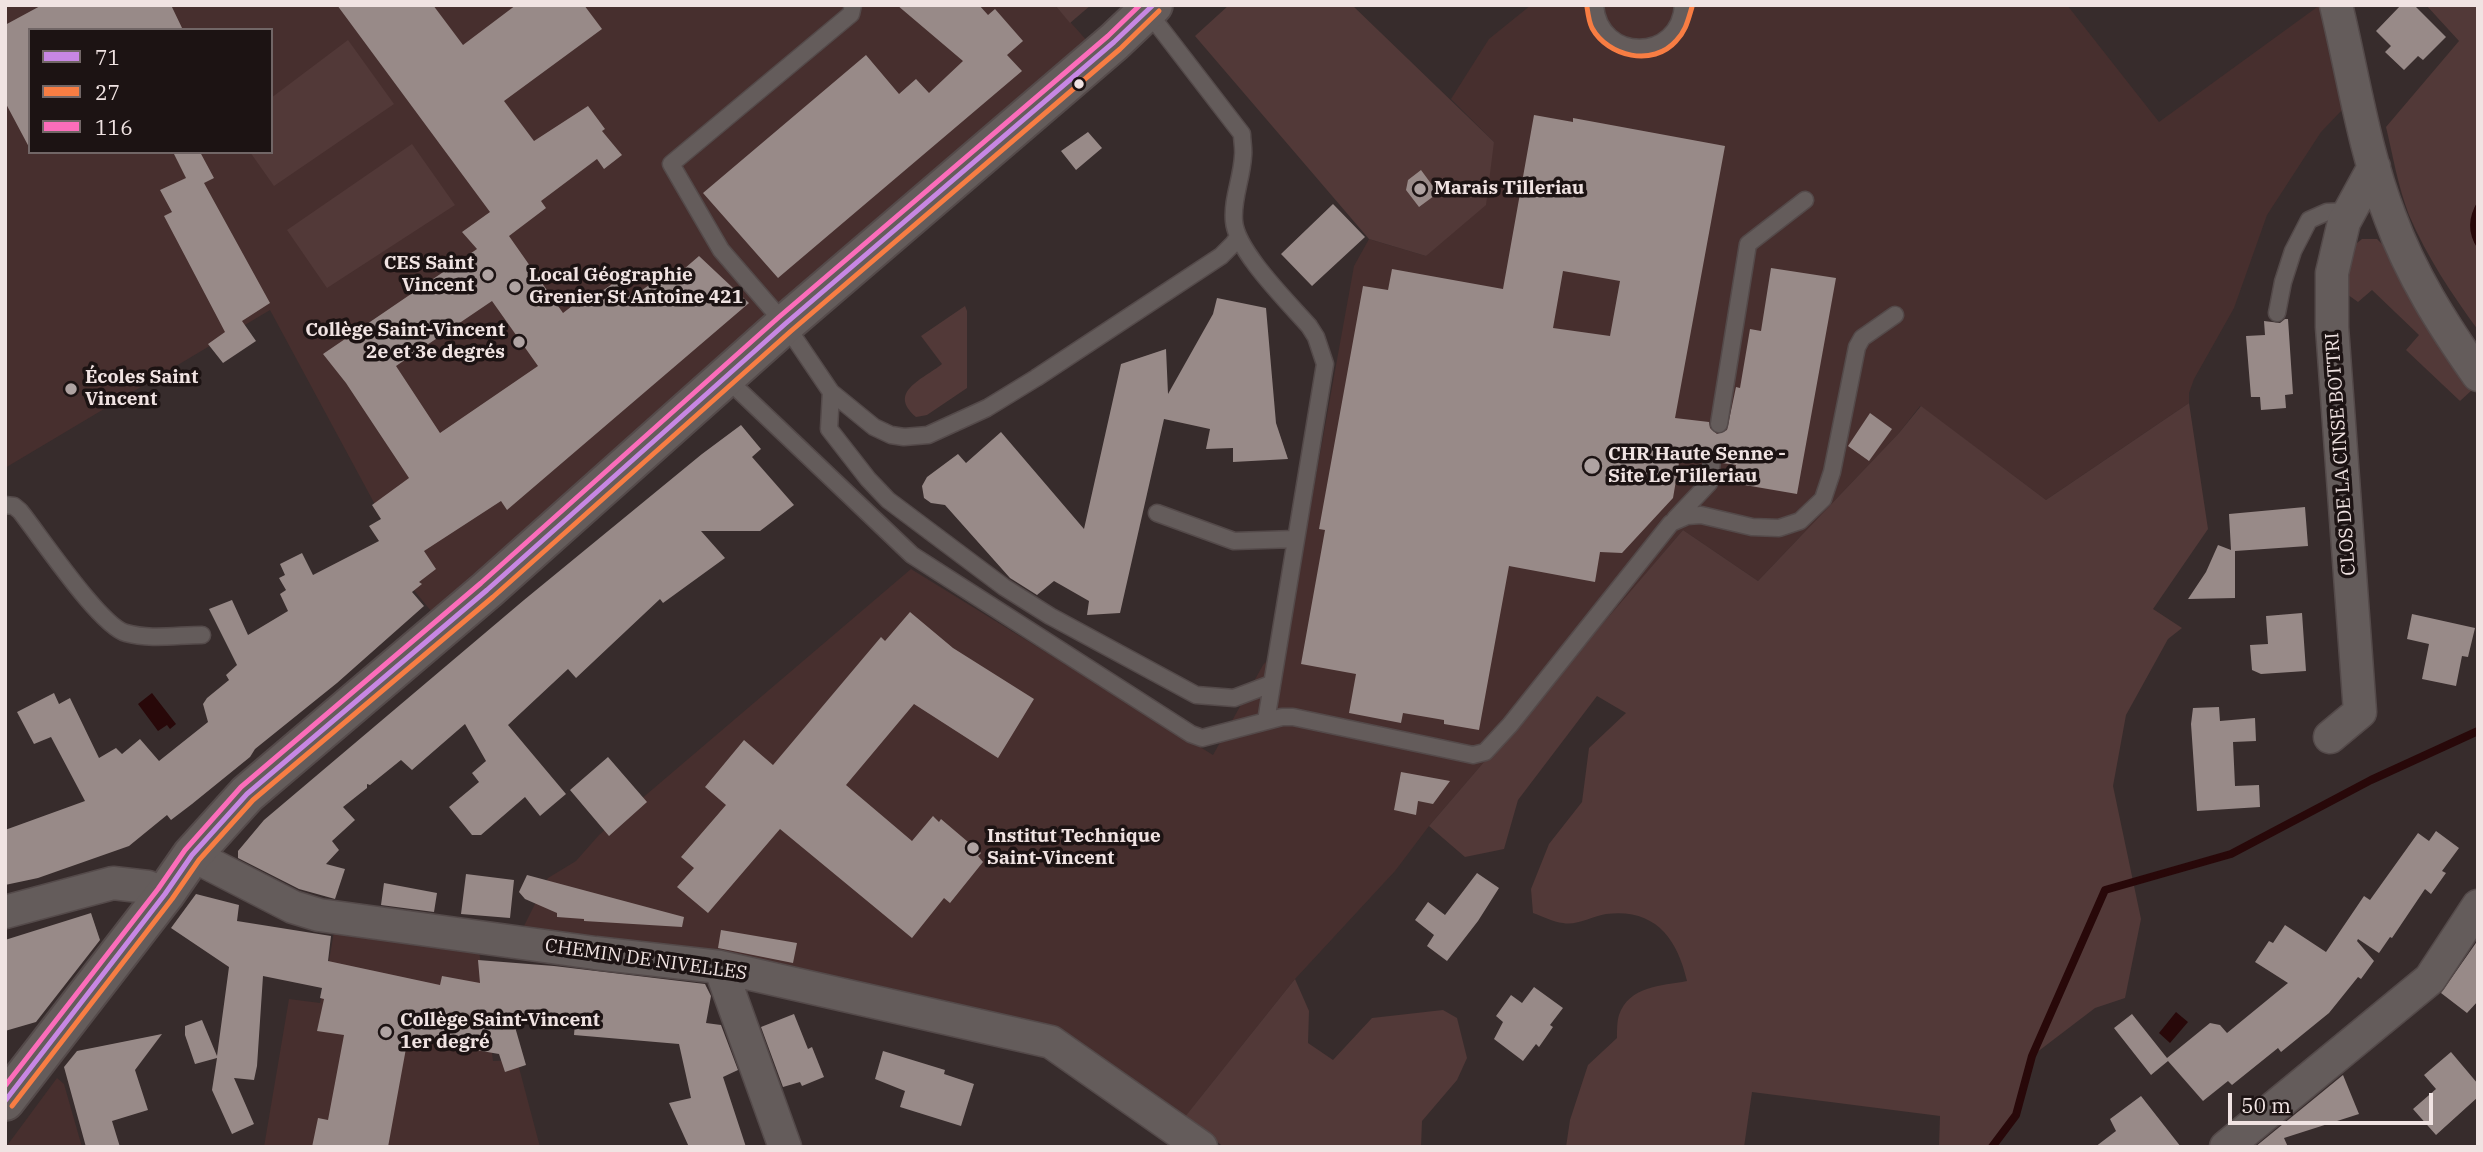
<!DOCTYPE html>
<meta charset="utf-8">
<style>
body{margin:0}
#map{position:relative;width:2483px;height:1152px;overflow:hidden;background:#372c2c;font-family:"IBM Plex Serif",serif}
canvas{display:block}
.frame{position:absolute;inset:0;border:7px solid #f0e3e2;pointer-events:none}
.legend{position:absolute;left:28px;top:28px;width:245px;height:126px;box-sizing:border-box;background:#1c1313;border:2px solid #716666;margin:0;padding:9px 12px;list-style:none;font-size:21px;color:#f0e3e2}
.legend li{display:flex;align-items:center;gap:14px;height:35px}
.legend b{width:35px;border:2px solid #716666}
.scale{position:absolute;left:2228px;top:1093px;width:205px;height:32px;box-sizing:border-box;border:4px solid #f0e3e2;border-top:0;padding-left:9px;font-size:21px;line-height:24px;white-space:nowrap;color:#f0e3e2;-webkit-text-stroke:5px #1c1313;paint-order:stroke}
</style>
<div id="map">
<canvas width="2483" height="1152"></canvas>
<div class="frame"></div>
<ul class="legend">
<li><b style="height:9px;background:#c787e3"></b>71</li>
<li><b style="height:9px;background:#f77d43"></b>27</li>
<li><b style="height:9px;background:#fb6dba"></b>116</li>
</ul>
<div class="scale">50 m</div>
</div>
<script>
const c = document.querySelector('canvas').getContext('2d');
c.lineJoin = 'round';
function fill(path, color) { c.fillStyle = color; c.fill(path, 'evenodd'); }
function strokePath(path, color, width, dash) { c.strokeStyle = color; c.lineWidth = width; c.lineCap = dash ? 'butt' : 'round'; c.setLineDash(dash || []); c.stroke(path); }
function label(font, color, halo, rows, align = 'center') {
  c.font = font + ' "IBM Plex Serif",serif'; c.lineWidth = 7; c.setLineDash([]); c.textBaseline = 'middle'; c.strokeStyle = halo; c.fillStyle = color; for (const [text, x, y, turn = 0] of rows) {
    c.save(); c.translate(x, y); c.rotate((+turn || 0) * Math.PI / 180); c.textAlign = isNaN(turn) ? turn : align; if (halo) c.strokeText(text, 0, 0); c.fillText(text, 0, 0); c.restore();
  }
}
fill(new Path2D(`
 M5 5H1055L1089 43 436 617 412 588 399 549 270 310 5 468ZM30 30H271V152H30Z
 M1531 5H2067L2159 122 2320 5H2323L2343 109 2321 132 2267 215 2234 308 2194 379 2189 393V403L2046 500 1920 406 1899 433 1758 581 1683 530 1429 826 1395 871 1295 979 1169 1137 1048 1051 523 928 548 878 576 861 599 835 911 569 1213 755 1263 665 1286 641 1354 266 1369 239 1426 256 1494 142 1451 99 1489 39Z
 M334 931 479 950 493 1061 517 1060 540 1147H264L289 999 320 1003 326 979Z
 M57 1078 64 1084 82 1147H6Z`), '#472f2e');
fill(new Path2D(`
 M1055 5H1091L1070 23Z
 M1229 5H1352L1494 142 1486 205 1426 256 1369 239 1195 36Z
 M2426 5H2478V201C2470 213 2469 236 2478 249V330C2451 293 2427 257 2409 215 2398 187 2393 156 2386 127L2459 41Z
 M348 40 394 104 274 186 250 152H271V98Z
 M412 144 455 205 327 288 287 230Z
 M2362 239H2377L2387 249 2472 390 2460 401 2406 350 2419 335 2372 290 2358 302 2344 292 2352 247Z
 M965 306 967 311V388L927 415 916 417C887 392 922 380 942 364L921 336Z
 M2189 403 2208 529 2153 609 2182 628 2168 639 2126 715 2113 786 2141 919 2125 998 2095 1008 2032 1056 2017 1110 1992 1147H1939L1940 1116 1752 1092 1744 1147H1566L1570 1120 1588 1065 1617 1038C1617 1031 1617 1021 1619 1015 1629 986 1661 986 1687 981 1677 937 1654 908 1606 914 1593 916 1576 926 1563 923 1553 922 1542 916 1533 913L1531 889 1549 844 1582 802 1589 748 1626 713 1597 696 1518 800 1504 849 1465 857 1429 826 1683 530 1758 581 1899 433 1921 406 2046 500Z
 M1295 979 1309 1011 1308 1043 1333 1060 1372 1018 1443 1010 1457 1018 1467 1058 1457 1080 1422 1121 1421 1147H1224L1184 1118Z`), '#523938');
fill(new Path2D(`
 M2478 201V249C2467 233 2468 217 2478 201Z
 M152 693 176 724 170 729 167 725 158 731 138 704Z
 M2176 1012 2188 1022 2170 1043 2159 1033Z`), '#280809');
strokePath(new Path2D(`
 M1992 1147 2016 1115 2032 1056 2105 890 2231 854 2371 780 2478 731`), '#280809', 8);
fill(new Path2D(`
 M42 5H171L183 30H30V149L5 102V25Z
 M337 5H433L463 45 516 5H584L602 29 504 101 534 141 588 106 605 129 602 131 622 155 604 169 597 159 541 201 546 208 509 236 563 313 576 303 579 307 618 280 631 298 663 275 669 282 699 256 749 303 507 510 501 501 424 551 436 569 419 582 422 584 412 592 424 606 337 683 255 749 250 757 192 804 171 820 167 815 129 846 38 878 5 885V830L85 801 51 737 34 744 17 712 54 693 59 704 70 698 99 758 116 748 122 754 140 739 159 761 208 722 203 704 207 698 229 680 226 675 237 665 209 609 232 600 248 635 288 611 280 594 286 590 279 578 285 575 280 564 302 553 313 575 379 541 369 526 381 519 372 505 409 478 346 383 323 354 477 249 462 232 490 212ZM492 301 538 366 440 433 396 366Z
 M897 5H979L988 15 995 9 1023 41 1007 55 1022 71 778 278 703 193 866 55 899 94 916 79 929 93 963 61Z
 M2401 5H2414L2446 37 2423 60 2418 56 2404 70 2385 52 2391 46 2376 31Z
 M1534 115 1573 122V118L1725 146 1675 418 1709 422 1710 428 1717 434 1727 430 1736 387 1740 388 1750 329 1761 331 1771 268 1836 278 1797 494 1733 483 1736 465 1722 463 1721 456 1714 451 1707 452 1702 460 1680 457 1673 498 1622 553 1600 552 1595 582 1509 566 1479 730 1444 724V720L1403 713 1401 723 1349 713 1356 674 1301 664 1325 530 1319 529 1363 286 1388 290 1392 269 1503 289ZM1563 271 1620 281 1610 336 1553 328Z
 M1088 132 1102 148 1076 170 1061 151Z
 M173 152H200L214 178 204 183 270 303 242 321 256 341 223 363 208 344 225 332 164 216 172 212 160 190 186 178Z
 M1421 170 1438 193 1419 207 1406 190 1408 180Z
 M1333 204 1365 237 1312 286 1281 254Z
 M1217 298 1266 308 1276 423 1288 459 1233 462V448L1206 449 1210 429 1164 419 1120 613 1087 615 1089 601 1054 581 1037 595 1010 578 945 505 931 503 924 498 922 486 927 477 958 454 966 463 1001 432 1084 529 1121 364 1166 349 1168 394 1213 314Z
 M2285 319H2288L2293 394 2285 395 2286 408 2261 410 2260 397H2251L2246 336 2265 335 2264 321 2280 323Z
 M1870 413 1892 429 1869 461 1848 446Z
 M741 425 761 449 752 457 794 505 760 531H701L725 558 663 603 660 599 576 678 568 669 508 725 566 794 540 816 525 797 481 835H472L449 807 479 782 472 773 486 761 465 724 412 770 401 760 370 785 367 784V788L343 807 355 820 332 841 339 850 326 864 345 869 335 899 299 889 238 858V851L264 820 524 600 702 454Z
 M2305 507 2308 546 2235 551V598L2188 599 2206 572 2218 545 2231 550 2229 514Z
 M910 612 953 648 1034 699 998 758 914 704 846 785 912 841 933 816 939 822 941 819 981 853 978 856 983 862 950 903 944 898 912 938 780 829 708 913 677 887 694 868 681 857 726 805 705 787 744 740 773 765 881 637 885 641Z
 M2302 613 2306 671 2261 674 2252 670 2250 645 2268 644 2266 616Z
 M2412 614 2475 628 2468 657 2462 656 2456 686 2422 679 2429 644 2407 639Z
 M2219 707 2220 721 2255 718 2256 741 2233 742 2235 786 2259 785 2260 807 2197 811 2191 724 2193 708Z
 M608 757 647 802 609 836 570 790Z
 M1401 772 1450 781 1433 804 1418 801 1416 815 1394 810Z
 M2436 831 2459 848 2442 871 2446 873 2431 894 2425 889 2392 938 2390 937 2379 953 2358 939 2357 941 2374 961 2361 979 2358 977 2329 1013 2281 1052 2278 1048 2232 1085 2228 1081 2203 1101 2168 1061 2151 1075 2114 1028 2132 1014 2167 1058 2210 1023 2220 1025 2227 1033 2288 983 2255 962 2269 941 2273 943 2285 925 2326 952 2364 896 2370 900 2418 833 2429 841Z
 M1477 873 1499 888 1478 921 1447 961 1427 946 1434 935 1415 920 1428 902 1445 915Z
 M466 874 514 880 510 918 461 914Z
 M527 875 684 917 682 927 584 921V919L557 917V913L525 899 519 892Z
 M384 883 437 893 434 912 381 905Z
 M196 894 239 905 237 921 331 936 328 961 440 985 442 976 480 983 478 960 554 966 705 984 711 996 706 1023 721 1025 738 1070 723 1077 746 1147H689L669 1103 691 1098 679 1044 574 1035 575 1023 513 1020 526 1065 505 1072 499 1054 429 1042 428 1048 407 1043 388 1147H312L318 1118 328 1120 344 1035 317 1031 324 999 320 998 322 988 263 976 257 1066 254 1080 234 1078 254 1124 232 1134 212 1090 217 1058 195 1064 185 1035V1026L202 1020 217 1056 229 967 171 928Z
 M91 913 100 940 36 1022 5 1031V940Z
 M721 930 797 943 793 963 718 948Z
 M2478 940V1001L2467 1013 2441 993Z
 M1534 987 1563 1008 1550 1025 1553 1027 1539 1047 1536 1044 1523 1061 1494 1039 1503 1022 1496 1016 1511 995 1522 1003Z
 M794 1014 808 1049 812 1047 824 1077 802 1086 800 1082 783 1087 761 1027Z
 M162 1034 135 1070 148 1110 112 1121 120 1147H86L64 1067 77 1051Z
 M883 1051 945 1070 944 1074 974 1084 961 1126 900 1107 905 1091 875 1079Z
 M2451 1052 2478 1084V1097L2436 1135 2413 1109 2436 1089 2424 1075Z
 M2343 1075 2359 1114 2284 1138 2288 1147H2255Z
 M2141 1096 2181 1147H2095L2116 1131 2110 1119Z`), '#988a88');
const service = new Path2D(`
 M853 5 851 14 671 164 721 250 785 324 831 392 874 427 891 435 904 437 928 435 987 408 1036 378 1221 256 1233 244 1238 237
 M1595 5C1599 62 1680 62 1683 5
 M1148 12 1242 134C1242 141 1244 149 1243 156 1242 178 1232 199 1234 221 1236 251 1288 302 1309 326L1316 337 1325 364 1266 721
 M2277 313 2283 282 2293 251 2309 220 2327 212 2350 211
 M726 378 912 555 1191 734 1202 738 1282 717H1293L1473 755 1485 752 1510 725 1671 523 1687 516 1701 515 1752 527 1779 528 1800 521 1823 499 1832 472 1857 347 1862 338 1895 315
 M831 392 829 429 868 479 888 500 1004 587 1050 616 1196 695 1234 698 1271 684
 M1719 424 1748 244 1805 200
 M5 505 14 506 20 511C40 536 100 626 126 633 150 640 178 635 202 635
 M1157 513 1234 541 1295 539
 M1675 519 1709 483 1712 461`);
const minor = new Path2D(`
 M2336 5C2353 75 2364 150 2390 217 2411 275 2443 325 2478 375
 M2330 737 2360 712 2332 327V273L2344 222 2374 167
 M192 855 293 907 319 915 595 953 720 967 1051 1042 1201 1147
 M5 912 113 883 148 887 165 894
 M720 967 785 1147
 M2226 1147 2430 979 2478 906`);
const tertiary = new Path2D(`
 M5 1101 165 894 192 855 247 794 487 590 785 324 1114 42 1153 5`);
strokePath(service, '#544a4a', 19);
strokePath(minor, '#544a4a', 35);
strokePath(tertiary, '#544a4a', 42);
strokePath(service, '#645c5b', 16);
strokePath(minor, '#645c5b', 32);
strokePath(tertiary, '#645c5b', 38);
strokePath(new Path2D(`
 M5 1101 165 894 192 855 247 794 487 590 785 324 1114 42 1153 5`), '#c787e3', 5);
strokePath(new Path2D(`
 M1587 7C1588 14 1589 22 1592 28 1608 57 1653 67 1676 41 1686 31 1688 20 1692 7
 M12 1106 172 899 199 860 253 800 493 597 791 331 1120 49 1159 11`), '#f77d43', 5);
strokePath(new Path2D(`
 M5 1086 158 889 185 850 241 787 481 583 779 317 1108 36 1140 5`), '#fb6dba', 5);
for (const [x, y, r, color] of [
 [1079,84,6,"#f0e3e2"],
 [1420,189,7,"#afa3a2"],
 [488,275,7,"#afa3a2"],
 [515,287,7,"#afa3a2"],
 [519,342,7,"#afa3a2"],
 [71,389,7,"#afa3a2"],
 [1592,466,9,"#afa3a2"],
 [973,848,7,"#afa3a2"],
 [386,1032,7,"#afa3a2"]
]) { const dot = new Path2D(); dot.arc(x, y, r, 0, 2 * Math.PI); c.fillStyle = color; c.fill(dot); strokePath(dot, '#1c1313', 2.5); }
label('bold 19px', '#f0e3e2', '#1c1313', [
 ["Marais Tilleriau",1434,189],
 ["CES Saint",474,264,"right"],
 ["Vincent",474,286,"right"],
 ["Local Géographie",529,276],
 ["Grenier St Antoine 421",529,298],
 ["Collège Saint-Vincent",505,331,"right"],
 ["2e et 3e degrés",505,353,"right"],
 ["Écoles Saint",85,378],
 ["Vincent",85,400],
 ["CHR Haute Senne -",1608,455],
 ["Site Le Tilleriau",1608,477],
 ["Institut Technique",987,837],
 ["Saint-Vincent",987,859],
 ["Collège Saint-Vincent",400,1021],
 ["1er degré",400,1043]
], 'left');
label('19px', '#f0e3e2', '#1c1313', [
 ["CLOS DE LA CINSE BOTTRI",2341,454,-94],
 ["CHEMIN DE NIVELLES",646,960,8]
]);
</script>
